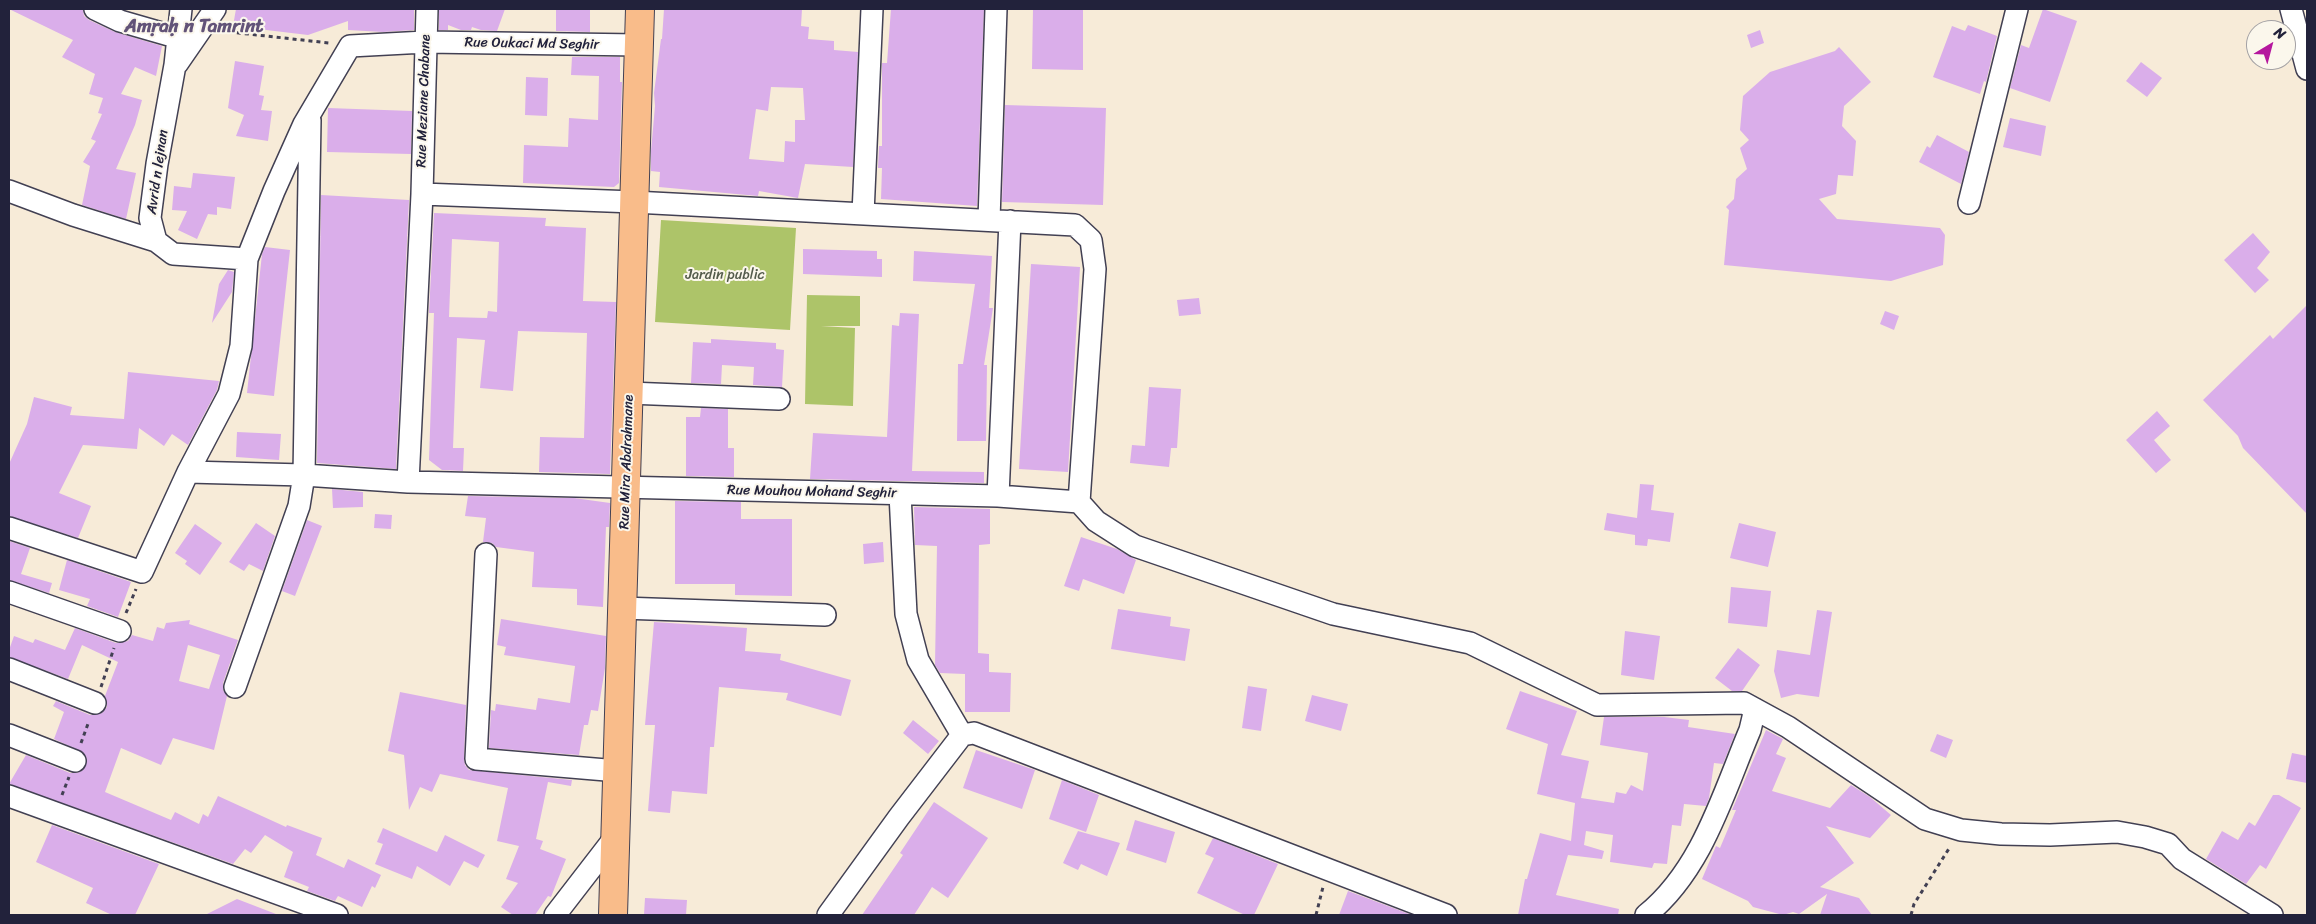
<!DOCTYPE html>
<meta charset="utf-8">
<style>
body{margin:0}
#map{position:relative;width:2316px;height:924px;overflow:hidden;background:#f7ebd8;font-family:Sriracha,sans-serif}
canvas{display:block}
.frame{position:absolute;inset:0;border:10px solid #22223b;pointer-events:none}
.north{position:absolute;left:2246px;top:20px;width:50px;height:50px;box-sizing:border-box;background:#fbf7ec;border:1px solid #a4a2a5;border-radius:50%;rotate:37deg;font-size:14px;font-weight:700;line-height:20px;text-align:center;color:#22223b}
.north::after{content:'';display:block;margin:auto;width:18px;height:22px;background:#b5179e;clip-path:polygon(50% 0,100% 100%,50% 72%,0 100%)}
</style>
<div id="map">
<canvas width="2316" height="924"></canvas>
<div class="frame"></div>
<div class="north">N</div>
</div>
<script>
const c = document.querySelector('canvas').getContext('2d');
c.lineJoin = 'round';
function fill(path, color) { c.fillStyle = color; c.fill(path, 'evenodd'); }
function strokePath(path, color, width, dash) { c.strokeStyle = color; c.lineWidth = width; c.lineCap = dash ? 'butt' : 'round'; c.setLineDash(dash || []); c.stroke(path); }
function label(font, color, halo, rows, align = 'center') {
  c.font = font + ' Sriracha,sans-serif'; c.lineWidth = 4; c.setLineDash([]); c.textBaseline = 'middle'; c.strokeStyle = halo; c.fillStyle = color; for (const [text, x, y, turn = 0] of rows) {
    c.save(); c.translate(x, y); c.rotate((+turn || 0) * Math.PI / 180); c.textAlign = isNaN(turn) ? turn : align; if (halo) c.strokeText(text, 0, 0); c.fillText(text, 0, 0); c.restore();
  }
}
fill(new Path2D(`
 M661 220 796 228 790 330 655 322Z
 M807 295 860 296V326H821L855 328 853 406 805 404Z`), '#adc469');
fill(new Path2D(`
 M9 9H83L84 16 89 20 115 32 162 46 156 76 135 67 121 94 142 100 135 125 116 169 136 173 126 219 82 205 90 166 83 162 96 141 91 139 102 114 98 113 103 98 89 94 95 74 62 57 73 40Z
 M236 9H414V30L383 32 348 30V21L308 35 233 26Z
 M439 9H505L497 31 481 30 472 27 471 30H461L448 25V30H439Z
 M556 9H590V32L556 31Z
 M664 9H802L801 26 809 27 808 39 834 41V50L858 52 853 167 805 164 798 198 759 191 758 196 659 187 660 172 651 171V151L655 106 654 93 661 39H662ZM771 87 803 88 805 120H795V142L785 141 784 162 749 159 756 109 768 111Z
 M891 9H984L977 206 881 199 882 168H878L879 146H882V63H887Z
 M1033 9H1083V70L1032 69Z
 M2043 9 2077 21 2050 102 2010 88 2021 45 2029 48Z
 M1968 25 1997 36 1986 82 1984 81 1980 94 1933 77 1952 26 1965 31Z
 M1760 30 1764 43 1751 48 1747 35Z
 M1839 47 1871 82 1844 106 1842 126 1856 141 1853 176 1838 175 1836 194 1819 199 1837 219 1940 228 1945 235 1943 265 1891 281 1724 265 1729 210 1726 207 1734 199 1736 179 1747 169 1740 148 1749 140 1740 130 1743 96 1770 72 1835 51Z
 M572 57H620V82H622L619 183 614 187 523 183 524 145 568 147 569 118 598 120 599 76 571 75Z
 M235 61 264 66 259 95 264 96 261 110 272 111 268 141 236 136 244 115 228 108Z
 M2141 62 2162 78 2147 97 2126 81Z
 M526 77 548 78 547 116 525 115Z
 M1005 105 1106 108 1103 205 1002 202Z
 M328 108 412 111 411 154 327 152Z
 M2010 118 2046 126 2041 156 2003 147Z
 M1937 135 1969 152 1961 184 1919 162 1927 146 1930 148Z
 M193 173 235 177 231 209 217 207V215L208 214 197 239 178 230 187 211 172 210 174 186 191 188Z
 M321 195 409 200 396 469 317 463Z
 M434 213 546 218 545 226 586 228 583 301 616 302 610 474 539 472 540 437 584 438 587 333 518 331 513 391 480 388 485 340 457 338 453 448H464L463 471 442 470 429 460 434 313H429ZM452 239 499 242 497 312 488 311 487 318 449 317Z
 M2253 233 2270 252 2257 268 2269 280 2255 293 2224 260Z
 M265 247 290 250 274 396 247 393 262 254Z
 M803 249 877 251V259H882V277L803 274Z
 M914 251 992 256 989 308H993L984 365H987L986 441H957L958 364H963L975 284 913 281Z
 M1031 264 1080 267 1068 472 1019 469Z
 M228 270 234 272 232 292 212 323 219 284Z
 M1199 298 1201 314 1179 316 1177 300Z
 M2307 305V514L2243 448 2238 436 2203 400 2270 335 2273 339Z
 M1885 311 1899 316 1894 330 1880 324Z
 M900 313 919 314 912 471 984 472V483L810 479 813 433 887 437 892 325 899 326Z
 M711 339 776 343V349L784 350 782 387 753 385 754 367 722 365 721 384 691 383 693 342 711 343Z
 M128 372 219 381 217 390 188 445 172 434 164 446 139 428 137 449 83 445 59 493 91 506 78 538 9 516V464L27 424 34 397 72 407 70 415 124 419Z
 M1149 387 1181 389 1177 448H1171L1169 467 1130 463 1132 445 1145 446Z
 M701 408 728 409V448H734V477L686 476V417H700Z
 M2157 411 2170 426 2154 440 2171 460 2156 473 2126 440Z
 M237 432 281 434 279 460 236 457Z
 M1640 484 1654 485 1651 510 1674 513 1670 542 1648 539 1647 546 1635 545V535L1604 530 1607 513 1637 518Z
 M332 489 363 492V507L333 508Z
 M468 496 574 498 610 503 609 527H606L603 607 577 605V589L532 587 534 552 496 547 492 543 483 542 486 518 465 516Z
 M675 501 741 502V519H792V596L735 595V584H675Z
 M914 507 990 509V544L979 545 978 653 989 654V672L1011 673 1010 712H965V674L940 673 935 665 937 546 915 545Z
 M375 514 392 515 391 529 374 528Z
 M307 520 322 526 295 596 282 591Z
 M256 523 275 536 263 571 249 564 244 571 229 562Z
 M1739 523 1776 532 1768 567 1730 558Z
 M195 524 222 543 200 575 185 564 187 561 175 553Z
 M1081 537 1117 549 1136 560 1124 594 1083 579 1079 591 1064 586Z
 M9 541 30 548 21 574 52 583 49 593 9 580Z
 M883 542 884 562 864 564 863 544Z
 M67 560 131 582 118 617 87 606 90 599 59 590Z
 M1731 587 1771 591 1767 627 1728 623Z
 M1118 609 1171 617 1170 626 1190 629 1185 661 1111 649Z
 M1817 610 1832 612 1819 697 1797 694 1781 698 1774 671 1777 650 1810 655Z
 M501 619 606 636 605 668 598 711 591 710 588 725H584L579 755 489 748 491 710 495 711 496 704 536 710 538 698 570 703 575 666 504 655 506 647 497 645Z
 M190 620 189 624 238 640 223 683V690L227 696 214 750 173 738 161 765 121 748 105 792 171 820 175 812 199 824 203 814 208 817 218 796 286 827 287 825 322 838 316 855 344 868 348 859 381 875 375 888 372 886 362 907 338 896 335 901 307 891 309 887 284 877 293 852 265 835 251 853 245 849 233 864 9 784 26 755 70 773H77L83 770 87 760 84 753 54 739 64 712 53 706 56 701 90 715 102 713 107 707 105 696 118 662 82 645 68 679 9 657V650L14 636 33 643 35 639 65 650 75 628 116 643 128 641 132 635 153 641 157 627 164 629 166 623ZM188 645 220 655 209 689 179 681Z
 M654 622 747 628 745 651 781 654 780 660 851 680 841 716 786 700 788 693 719 687 714 747H710L707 794 672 791 670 813 648 811 655 725H645Z
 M1625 631 1660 636 1654 680 1621 675Z
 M1738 648 1760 665 1742 691H1732L1715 678Z
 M1248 686 1267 689 1261 731 1242 728Z
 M1520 691 1577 711 1561 755 1589 761 1581 798 1614 803 1616 792 1626 794 1631 785 1643 791 1648 753 1600 745 1604 717H1664L1689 720 1688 727 1735 734 1723 764 1714 763 1709 798 1706 806 1684 804 1681 826 1672 825 1667 864 1654 863 1652 868 1610 862 1613 835 1586 831 1584 845 1604 851 1602 859 1568 855 1556 895 1619 909 1618 915H1518L1525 879H1527L1540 833 1571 841 1575 803 1537 794 1548 744 1506 729Z
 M400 692 466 705 464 758 465 765 469 770 572 780 571 786 548 782 536 839 543 841 540 849 566 859 551 897 548 896 535 915H513L501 907 518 883 506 879 519 846 497 841 508 788 440 774 432 792 420 787 409 810 404 755 388 751Z
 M1312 695 1348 704 1341 731 1305 721Z
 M913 720 939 741 928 754 903 733Z
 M1766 730 1783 739 1776 754 1786 758 1772 791 1830 808 1851 785 1870 797 1891 815 1870 838 1826 826 1854 863 1820 887 1859 898 1872 915H1820L1827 894 1799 914 1793 912 1783 915 1753 907 1748 901 1702 879 1716 846 1720 848 1736 810H1732Z
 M1937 734 1953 740 1946 758 1930 751Z
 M976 750 1035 770 1022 809 963 788Z
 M2292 753 2307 756V783L2286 779Z
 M1062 780 1099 795 1086 832 1049 819Z
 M2273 795H2279L2301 808 2266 869 2260 865 2246 884 2206 859 2222 831 2238 840 2249 822 2255 826Z
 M934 802 988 838 948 898 932 887 914 915H862L903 855 900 853Z
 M1135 820 1175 832 1166 863 1126 850Z
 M52 825 159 864 135 915H112L86 903 93 888 36 862Z
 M383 828 437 852 445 835 485 855 478 868 464 861 450 886 417 866 412 879 375 864 383 844 377 842Z
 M1078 831 1120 843 1107 876 1081 864 1078 870 1063 863Z
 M1213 838 1278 864 1254 915H1245L1197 893 1214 858 1205 854Z
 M1348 891 1412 915H1339Z
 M645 898 687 900 686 915H644Z
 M237 899 276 914V915H205Z`), '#daaeea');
const minor = new Path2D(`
 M95 9 120 21 179 38
 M181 9 175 65 157 164 150 218 156 241 173 254 247 259
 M2291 9 2307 69
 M177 64 215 9
 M9 191 73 215 156 241
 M422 194 634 202 1075 225 1091 240 1095 269 1079 502
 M1969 203 2017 9
 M863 214 872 9
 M989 220 996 9
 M629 393 779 399
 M188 472 304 475 408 482 998 496 1079 502 1096 521 1135 546 1333 614 1470 643 1597 705 1744 703 1788 727 1925 819 1961 830 2001 834 2050 835 2117 832 2145 837 2168 844 2182 859 2272 915
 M408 482 422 194 427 9
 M998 496 1010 221
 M9 528 142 572 188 472 229 394 241 346 247 259 274 191 304 124 350 46 425 42 639 45
 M486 554 476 759 618 771
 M9 592 120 631
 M622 608 825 615
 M9 669 95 703
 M235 687 299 506 304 475 310 120
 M9 735 75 761
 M962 735 974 733 1446 915
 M9 796 337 915
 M555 915 616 836
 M828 915 899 817 962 735 918 660 906 614 900 494
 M1646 915C1702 870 1723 794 1750 730L1755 709`);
const major = new Path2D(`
 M613 915 640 9`);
strokePath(minor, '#424053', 24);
strokePath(major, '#424053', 30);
strokePath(new Path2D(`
 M221 31 329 43
 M126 613 136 589
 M101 687 114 648
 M81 743 89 721
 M62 795 69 777
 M1316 915 1323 887
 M1911 915 1914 904 1950 847`), '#424053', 3, [4, 4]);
strokePath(minor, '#fff', 21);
strokePath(major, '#f9bc8a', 28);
label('14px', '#22223b', '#fbf7ec', [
 ["Rue Oukaci Md Seghir",532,44,1],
 ["Rue Meziane Chabane",424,101,-88],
 ["Avrid n lejnan",158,172,-82],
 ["Rue Mira Abdrahmane",627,462,-88],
 ["Rue Mouhou Mohand Seghir",812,492,1]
]);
label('14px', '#535b4b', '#fbf7ec', [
 ["Jardin public",725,275]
]);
label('bold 19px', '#625378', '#fbf7ec', [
 ["Amṛaḥ n Tamrint",194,27]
]);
</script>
